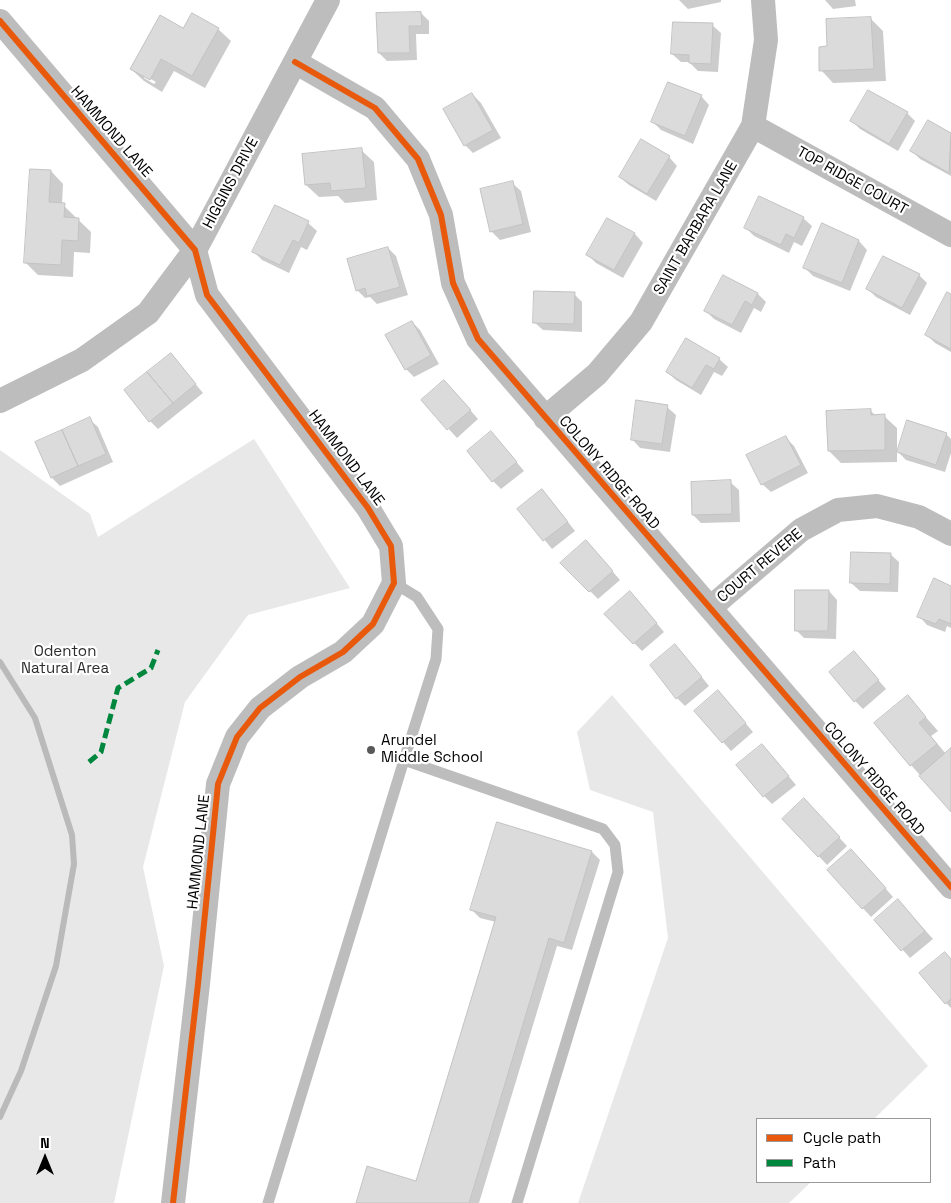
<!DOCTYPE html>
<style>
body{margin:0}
#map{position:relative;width:951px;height:1203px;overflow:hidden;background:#fff;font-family:"Space Grotesk",sans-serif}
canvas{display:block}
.legend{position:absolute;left:756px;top:1118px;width:175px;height:65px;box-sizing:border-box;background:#fff;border:1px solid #999;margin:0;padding:6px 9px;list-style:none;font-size:15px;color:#000}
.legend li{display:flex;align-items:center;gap:10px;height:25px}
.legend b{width:25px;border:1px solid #999}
.north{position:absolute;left:20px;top:1133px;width:50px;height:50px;-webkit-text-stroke:4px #fff;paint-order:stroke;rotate:0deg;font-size:14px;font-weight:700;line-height:20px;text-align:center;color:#000}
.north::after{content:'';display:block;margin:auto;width:18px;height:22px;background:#000;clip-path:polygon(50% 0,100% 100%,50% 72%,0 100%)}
</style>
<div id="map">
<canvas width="951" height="1203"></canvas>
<ul class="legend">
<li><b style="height:6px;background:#e8590c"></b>Cycle path</li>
<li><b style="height:6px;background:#00873e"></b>Path</li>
</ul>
<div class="north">N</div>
</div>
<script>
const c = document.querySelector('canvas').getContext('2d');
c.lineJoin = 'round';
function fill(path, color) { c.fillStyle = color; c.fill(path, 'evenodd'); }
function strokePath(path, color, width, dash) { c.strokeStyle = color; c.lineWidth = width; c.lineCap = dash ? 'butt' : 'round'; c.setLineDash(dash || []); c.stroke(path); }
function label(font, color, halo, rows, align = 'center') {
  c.font = font + ' "Space Grotesk",sans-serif'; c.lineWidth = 4.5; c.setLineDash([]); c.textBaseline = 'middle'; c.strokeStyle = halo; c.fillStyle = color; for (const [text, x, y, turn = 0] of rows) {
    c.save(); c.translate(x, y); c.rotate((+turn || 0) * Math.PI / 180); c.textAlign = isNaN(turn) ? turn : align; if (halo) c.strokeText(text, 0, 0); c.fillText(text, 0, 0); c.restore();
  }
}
fill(new Path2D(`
 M254 439 350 588 248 615 185 702 143 867 164 966 114 1203H0V450L90 514 98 537Z
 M612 695 928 1066 874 1119H757V1182H811L789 1203H578L668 938 653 812 590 790 577 732Z`), '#e8e8e8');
fill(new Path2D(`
 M679 0H721V2L688 9Z
 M825 0H855L856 6 833 9Z
 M421 13 429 21V34H416L417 60 387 61 379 53Z
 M871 19 883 31 886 81 833 83 821 70 828 48Z
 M712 25 721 33 718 72 698 71 689 62H681L672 54Z
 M218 29 231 41 205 88 174 71 162 92 144 81 131 69 184 30ZM144 75 156 82 154 84 144 78Z
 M472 94 481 103 501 138 473 153 465 145Z
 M701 96 709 105 693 144 661 130 653 122Z
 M907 113 915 121 898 151 860 129 852 121Z
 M928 122 951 135V176L920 159 912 151Z
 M361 150 374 162 377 200 345 203 338 196 319 197 306 185Z
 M669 157 677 166 656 201 629 185 620 177Z
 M51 171 63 184 62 204 91 232 90 253 74 252 73 277 38 275 25 262Z
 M512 183 521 191 531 232 500 240 491 231Z
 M275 207 308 223 317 231 307 250 301 247 289 273 262 260 254 252Z
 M803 218 812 226 802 246 794 242 789 253 754 236 746 228Z
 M608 219 635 234 643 243 623 278 596 263 587 254Z
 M823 225 859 241 867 250 850 291 813 276 805 268Z
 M388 248 396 256 408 295 377 304 370 297 365 298 357 290Z
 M919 275 927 283 910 315 876 297 868 289Z
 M723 277 758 294 766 302 761 312 754 308 741 333 714 319 706 311Z
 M574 294 582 302V332L543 330 534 322Z
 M951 295V352L935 343 927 335Z
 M412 322 420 330 439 364 414 377 406 369Z
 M171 355 203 393 158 429 150 421Z
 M719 359 728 367 722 376 714 372 701 395 676 380 667 372Z
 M452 389 478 419 457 438 422 400Z
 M667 407 676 415 670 452 640 448 632 439Z
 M870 410 876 416H884L897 428V462L841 463 829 451Z
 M89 419 98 427 113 462 60 486 52 478Z
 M946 434 951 439V453L945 472 906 460 898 452Z
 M785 437 794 446 808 473 771 492 762 484Z
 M499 441 524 471 501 489 493 481Z
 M730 482 739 490 740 522 701 523 693 515Z
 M550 499 575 531 552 549 519 509Z
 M594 550 620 580 598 599 562 563Z
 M890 554 899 562 898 592 860 591 851 583Z
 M951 587V628L947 626 945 632 927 625 919 616Z
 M829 591 837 600 836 639 804 638 796 630Z
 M638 601 664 632 642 651 605 614Z
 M683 654 709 686 685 706 677 698Z
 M862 661 886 689 863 709 855 701Z
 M908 697 938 731 931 736 946 754 951 750V810L911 765Z
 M726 700 753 732 731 751 723 742Z
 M770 754 796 785 772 804 764 796Z
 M812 808 847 846 827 865 784 819Z
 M592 852 600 860 572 950 557 946 479 1203H357L417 1182 496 922 480 918 471 909Z
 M860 859 893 897 871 917 829 871Z
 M906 909 933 939 910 958 876 920Z
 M951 960V1008L946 1003Z`), '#0003');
strokePath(new Path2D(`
 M0 662 35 718 72 835 74 864 56 966 21 1071 0 1117`), '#bababa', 6);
const building = new Path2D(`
 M421 12 422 26H409L410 53H378L376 13Z
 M192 13 219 28 192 76 161 59 150 80 130 69 160 15 183 28Z
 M871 17 874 69 819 71V47L827 46 826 19Z
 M673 22 713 23 711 64 689 63V55L671 54Z
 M668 82 702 95 685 136 651 122Z
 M868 90 908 112 889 144 850 121Z
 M472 93 493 130 464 146 443 109Z
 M928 120 951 133 949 173 910 151Z
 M641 139 670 156 647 194 619 177Z
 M362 148 366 188 331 191 330 183 305 185 302 154Z
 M30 169 51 170 49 202 65 203 64 217 79 218 78 241 62 240 61 265 24 263Z
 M513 181 523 224 490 232 480 189Z
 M759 196 804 217 794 238 786 234 781 245 744 228Z
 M275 205 309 221 299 243 293 240 280 265 252 252Z
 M607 218 635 233 614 270 586 255Z
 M822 223 859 240 842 283 803 268Z
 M388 247 400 287 367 296 365 288 356 291 347 259Z
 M883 256 920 274 902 308 866 289Z
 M723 275 758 293 752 305 745 301 732 325 704 311Z
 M534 291 575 292 574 324 533 323Z
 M947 292 951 294V349L925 335Z
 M412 321 431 355 405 370 385 335Z
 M686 338 720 358 714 369 706 365 692 388 666 372Z
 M171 353 196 384 173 403 147 372Z
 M147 372 173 403 149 422 124 390Z
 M444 380 471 410 447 430 421 400Z
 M636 400 668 405 662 444 631 440Z
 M871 409V415L885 414V450L828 451 826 411Z
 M90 417 106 454 78 466 62 430Z
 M907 420 947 433 936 465 897 452Z
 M62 430 78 466 51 478 35 442Z
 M491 431 517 462 492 482 467 451Z
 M786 436 801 465 761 485 746 455Z
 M731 480 732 514 692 515 691 482Z
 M542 489 568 522 543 541 517 509Z
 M586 540 613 571 589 592 560 563Z
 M851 552 891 553 890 584 850 583Z
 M934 578 951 586V624L939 619 936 624 917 617Z
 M795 590H829L828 631H795Z
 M630 591 657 623 633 644 604 614Z
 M675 644 702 677 676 699 650 665Z
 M854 651 879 680 854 702 829 672Z
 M718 690 746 723 722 743 694 711Z
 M908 695 926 717 919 723 937 744 910 766 874 723Z
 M762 744 789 776 763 797 736 765Z
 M951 748V812L919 776Z
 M804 798 840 837 818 857 782 819Z
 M497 822 592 851 564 943 549 938 469 1203H356L367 1166 416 1181 496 917 470 910Z
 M851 849 886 888 862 909 827 870Z
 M898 899 925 931 901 951 874 920Z
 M945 952 951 959V999L945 1004 919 973Z`);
fill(building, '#dbdbdb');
strokePath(building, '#c3c3c3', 1);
strokePath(new Path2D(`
 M394 583 417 597 438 629 436 659 404 760 603 829 615 845 618 872 517 1203
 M268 1203 404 760`), '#bdbdbd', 11);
strokePath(new Path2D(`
 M0 21 195 250 207 295 368 508 391 546 394 583 373 624 343 652 300 677 260 708 237 737 218 784 198 984 173 1203
 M295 62 375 108 418 159 441 215 453 283 478 339 951 887
 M753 126 951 235
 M0 401 82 360 148 313 195 250 328 0
 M545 418 597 374 641 322 753 126 766 40 763 0
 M710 608 801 530 838 510 877 506 919 517 951 534`), '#bdbdbd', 24);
strokePath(new Path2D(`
 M89 762 101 752 118 688 151 668 158 650`), '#00873e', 5, [10, 5]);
strokePath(new Path2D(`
 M0 21 195 250 207 295 368 508 391 546 394 583 373 624 343 652 300 677 260 708 237 737 218 784 198 984 173 1203
 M295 62 375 108 418 159 441 215 453 283 478 339 951 887`), '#e8590c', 6);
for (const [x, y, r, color] of [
 [371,750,5,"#595959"]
]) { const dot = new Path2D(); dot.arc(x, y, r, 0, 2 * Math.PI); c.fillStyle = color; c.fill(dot); strokePath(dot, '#fff', 2); }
label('15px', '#000', '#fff', [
 ["HAMMOND LANE",111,132,49],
 ["TOP RIDGE COURT",852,181,29],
 ["HIGGINS DRIVE",231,183,-62],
 ["SAINT BARBARA LANE",696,228,-60],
 ["HAMMOND LANE",346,458,53],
 ["COLONY RIDGE ROAD",609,473,49],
 ["COURT REVERE",760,566,-40],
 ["COLONY RIDGE ROAD",874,779,49],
 ["HAMMOND LANE",199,852,-84]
]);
label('15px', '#2c2c2c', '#fff', [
 ["Odenton",65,652],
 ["Natural Area",65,669]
]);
label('15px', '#000', '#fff', [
 ["Arundel",381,741],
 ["Middle School",381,758]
], 'left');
</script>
